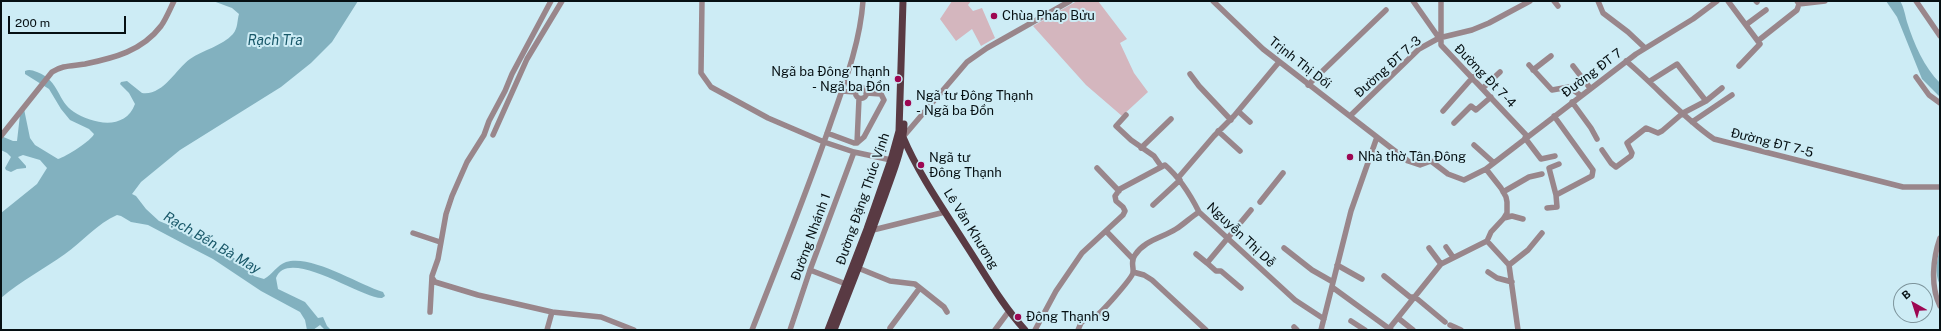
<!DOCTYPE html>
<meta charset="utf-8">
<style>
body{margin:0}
#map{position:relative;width:1941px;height:331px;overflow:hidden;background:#cdecf5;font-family:"Public Sans",sans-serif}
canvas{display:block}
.frame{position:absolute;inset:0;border:2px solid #061013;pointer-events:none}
.north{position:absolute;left:1893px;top:283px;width:40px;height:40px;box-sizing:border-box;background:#cdecf5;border:1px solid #7d949b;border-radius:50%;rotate:321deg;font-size:11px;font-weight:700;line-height:16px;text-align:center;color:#061013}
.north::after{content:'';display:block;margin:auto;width:14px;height:18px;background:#9d0752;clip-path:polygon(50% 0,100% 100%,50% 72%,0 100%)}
.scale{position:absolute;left:8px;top:16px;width:118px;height:18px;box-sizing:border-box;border:2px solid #061013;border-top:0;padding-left:5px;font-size:12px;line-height:14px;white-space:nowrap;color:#061013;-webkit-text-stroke:3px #cdecf5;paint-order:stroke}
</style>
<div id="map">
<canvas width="1941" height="331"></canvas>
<div class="frame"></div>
<div class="north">B</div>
<div class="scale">200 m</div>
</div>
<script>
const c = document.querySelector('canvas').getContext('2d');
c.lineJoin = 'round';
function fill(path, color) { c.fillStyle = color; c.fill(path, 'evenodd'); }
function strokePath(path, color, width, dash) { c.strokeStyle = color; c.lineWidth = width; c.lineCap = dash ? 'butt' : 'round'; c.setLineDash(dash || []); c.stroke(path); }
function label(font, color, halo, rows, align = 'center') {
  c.font = font + ' "Public Sans",sans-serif'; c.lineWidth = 4; c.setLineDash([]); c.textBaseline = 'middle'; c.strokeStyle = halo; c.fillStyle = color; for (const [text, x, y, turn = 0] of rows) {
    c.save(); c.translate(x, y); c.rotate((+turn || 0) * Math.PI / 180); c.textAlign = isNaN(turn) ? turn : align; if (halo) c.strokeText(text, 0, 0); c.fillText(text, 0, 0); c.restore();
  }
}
fill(new Path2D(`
 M952 1H971L968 5 973 11 982 8 995 38 981 46 972 29 956 41 940 19Z
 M1077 1H1098L1127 39 1120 43 1134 73 1148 92 1122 116 1086 85 1033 26Z`), '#d4b6be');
fill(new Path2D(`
 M213 1H358L332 42 311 63 281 87 180 150 141 182 132 194 136 196 146 209 159 221 196 236 234 258 254 276 264 279C273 274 277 265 286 262 311 254 358 284 383 292L385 296 382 298C362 299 288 246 276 278L278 289 305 302 318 318 323 317 327 326 331 330H325L320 325 313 330H307L305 320 300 312 261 291 213 259 184 244 148 225 131 222 121 216 117 215C98 223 82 242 65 254 44 269 21 281 1 298V213L37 184 47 168 40 160 23 155 18 157 26 166V168L17 169 11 172 6 170 5 168 11 157 7 153 1 150V136L13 141H17L20 115 24 109 30 138 35 145 58 159C66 157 92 140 94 134L89 129 70 120 61 109 49 89 25 74V71C29 69 32 70 37 72 60 81 57 101 74 112 93 124 125 131 135 104L129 93 120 84 121 82 127 81 142 93C163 96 175 70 190 59 203 50 222 46 233 34 238 28 237 21 239 14L232 8Z
 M1886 1H1900C1904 7 1905 15 1907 22 1914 44 1924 67 1940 83V97L1922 79 1897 17Z
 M1940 248V285C1934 273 1937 260 1940 248Z`), '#82b1bf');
strokePath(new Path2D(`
 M702 1 701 73 711 87 768 118 824 142 854 152 891 160
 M1213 1 1263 49 1408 161 1420 165 1431 161 1448 174 1464 180 1486 169 1636 54 1693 19 1717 1
 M1413 1 1439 38
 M1441 1V45L1527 136
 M1554 1 1558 6
 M1598 1 1603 13 1628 32 1645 48
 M1728 1 1760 44 1739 66
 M1756 1 1757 2
 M1916 1 1940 36
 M1799 4 1825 1
 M1747 24 1766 10
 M1759 40 1797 10 1799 4 1797 1
 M1626 61C1656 86 1682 117 1714 139L1903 187H1940
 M1529 65 1552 90 1569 87 1580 95
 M1573 66 1590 88
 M1533 70 1551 56
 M1190 74 1199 86 1231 120
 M1916 77 1929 95 1940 103
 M1650 81 1677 64 1706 101
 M1308 85 1386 10
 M855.5 93a5.5 5.5 0 1 1 11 0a5.5 5.5 0 1 1-11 0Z
 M1483 88 1500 72
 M842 91 855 92
 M1572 102 1591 128 1597 139
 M1238 111 1250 122
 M1443 111 1473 77
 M1126 115 1116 126 1131 140 1154 156 1161 166
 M1350 116 1419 49 1439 38 1472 30 1489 23 1530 1
 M1692 122 1732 95
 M1454 123 1471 106 1476 110 1491 97
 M1218 131 1240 151
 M827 133 854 143H857L864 137 884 100 881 94 866 93
 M493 135 527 59 562 1
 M1 136 52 72C62 65 73 66 85 64 114 58 142 51 161 26 166 19 170 9 174 1
 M903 137 967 62 987 48 1070 1
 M1525 138 1541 159 1555 156
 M857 143 859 99
 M1474 145 1494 163
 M1141 148 1171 119
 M1602 150 1611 163 1616 167 1631 156 1632 153 1627 143 1646 128 1658 133 1662 131 1683 113 1706 101 1722 88
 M1097 168 1119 191
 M1486 169 1501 188 1506 197 1507 202V213L1504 218 1491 232 1487 241 1509 265 1518 330
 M1178 178 1214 136 1234 116 1279 62
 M1503 192 1529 177 1542 174
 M1556 195 1549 168 1559 164
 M1260 202 1283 173
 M1153 205 1180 180
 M1547 208 1557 207 1556 195 1592 176 1593 170 1554 116
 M1504 218 1512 216 1523 219
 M873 230 945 212
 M1106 231 1133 259
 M413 233 440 242
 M1940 238C1933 258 1930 286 1940 306
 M1446 247 1453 257
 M1284 248 1312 270 1333 282
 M1429 248 1441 264
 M1196 254 1207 263
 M1337 265 1362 279
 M1509 265 1528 250 1542 233
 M858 268 890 281 915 284 944 307 947 312
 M810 270 846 284
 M1133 272 1144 275 1152 280 1206 330
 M1488 272 1497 278 1512 282
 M1384 276 1410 297H1415L1445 322
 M433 279 435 282 478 295 552 312 601 317 634 330
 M1332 287 1391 330
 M1241 288 1221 271H1216L1207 263 1251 210
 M430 312 432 276 438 259 446 214 452 196 467 162 484 135 489 121 505 91 512 74 551 1
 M1398 318 1413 330
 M1351 321 1365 330
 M1450 325 1461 330
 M1294 327 1297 330
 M890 328 919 289
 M547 330 552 312
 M752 330C779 261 807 192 831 122 845 82 860 43 863 1
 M790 330 810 270 854 152
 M995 330 1009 311
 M1035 330 1056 291 1082 253 1123 215 1125 211 1123 207 1116 201 1115 196 1120 189 1165 165C1180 178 1190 194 1199 212L1295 300 1324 319
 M1078 330 1081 323 1087 317C1090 317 1092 317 1094 317 1100 315 1131 279 1133 273 1134 267 1130 261 1135 255 1145 240 1162 238 1176 229 1184 224 1191 217 1199 212
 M1321 330 1351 211 1377 137
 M1388 330 1441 264 1487 241`), '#99868b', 5.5);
strokePath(new Path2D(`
 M903 137C919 175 944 210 966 245 985 274 1002 305 1025 330
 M828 330 867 229 891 160 899 131 903 1
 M834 330C852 285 869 240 885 195 893 172 903 149 904 124`), '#593a43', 7);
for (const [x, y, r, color] of [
 [994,16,4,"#9d0752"],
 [898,79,4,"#9d0752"],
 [908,103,4,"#9d0752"],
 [1350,157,4,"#9d0752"],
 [921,165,4,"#9d0752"],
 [1018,317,4,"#9d0752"]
]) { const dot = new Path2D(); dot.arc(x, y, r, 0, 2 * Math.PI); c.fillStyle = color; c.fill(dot); strokePath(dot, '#cdecf5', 1.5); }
label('13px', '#061013', '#cdecf5', [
 ["Chùa Pháp Bửu",1002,16],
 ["Ngã ba Đông Thạnh",890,72,"right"],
 ["- Ngã ba Đồn",890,87,"right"],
 ["Ngã tư Đông Thạnh",916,96],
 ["- Ngã ba Đồn",916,111],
 ["Nhà thờ Tân Đông",1358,157],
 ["Ngã tư",929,158],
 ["Đông Thạnh",929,173],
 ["Đông Thạnh 9",1026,317]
], 'left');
label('13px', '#061013', '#cdecf5', [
 ["Trịnh Thị Dối",1300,63,38],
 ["Đường ĐT 7-3",1388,67,-42],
 ["Đường ĐT 7",1592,73,-37],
 ["Đường Đt 7-4",1485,76,46],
 ["Đường ĐT 7-5",1772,143,14],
 ["Đường Đặng Thúc Vịnh",863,199,-71],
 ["Lê Văn Khương",971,229,58],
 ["Nguyễn Thị Dễ",1241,235,43],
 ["Đường Nhánh 1",811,237,-70]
]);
label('italic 14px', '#195869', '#cdecf5', [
 ["Rạch Tra",275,41],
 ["Rạch Bến Bà May",212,243,30]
]);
</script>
